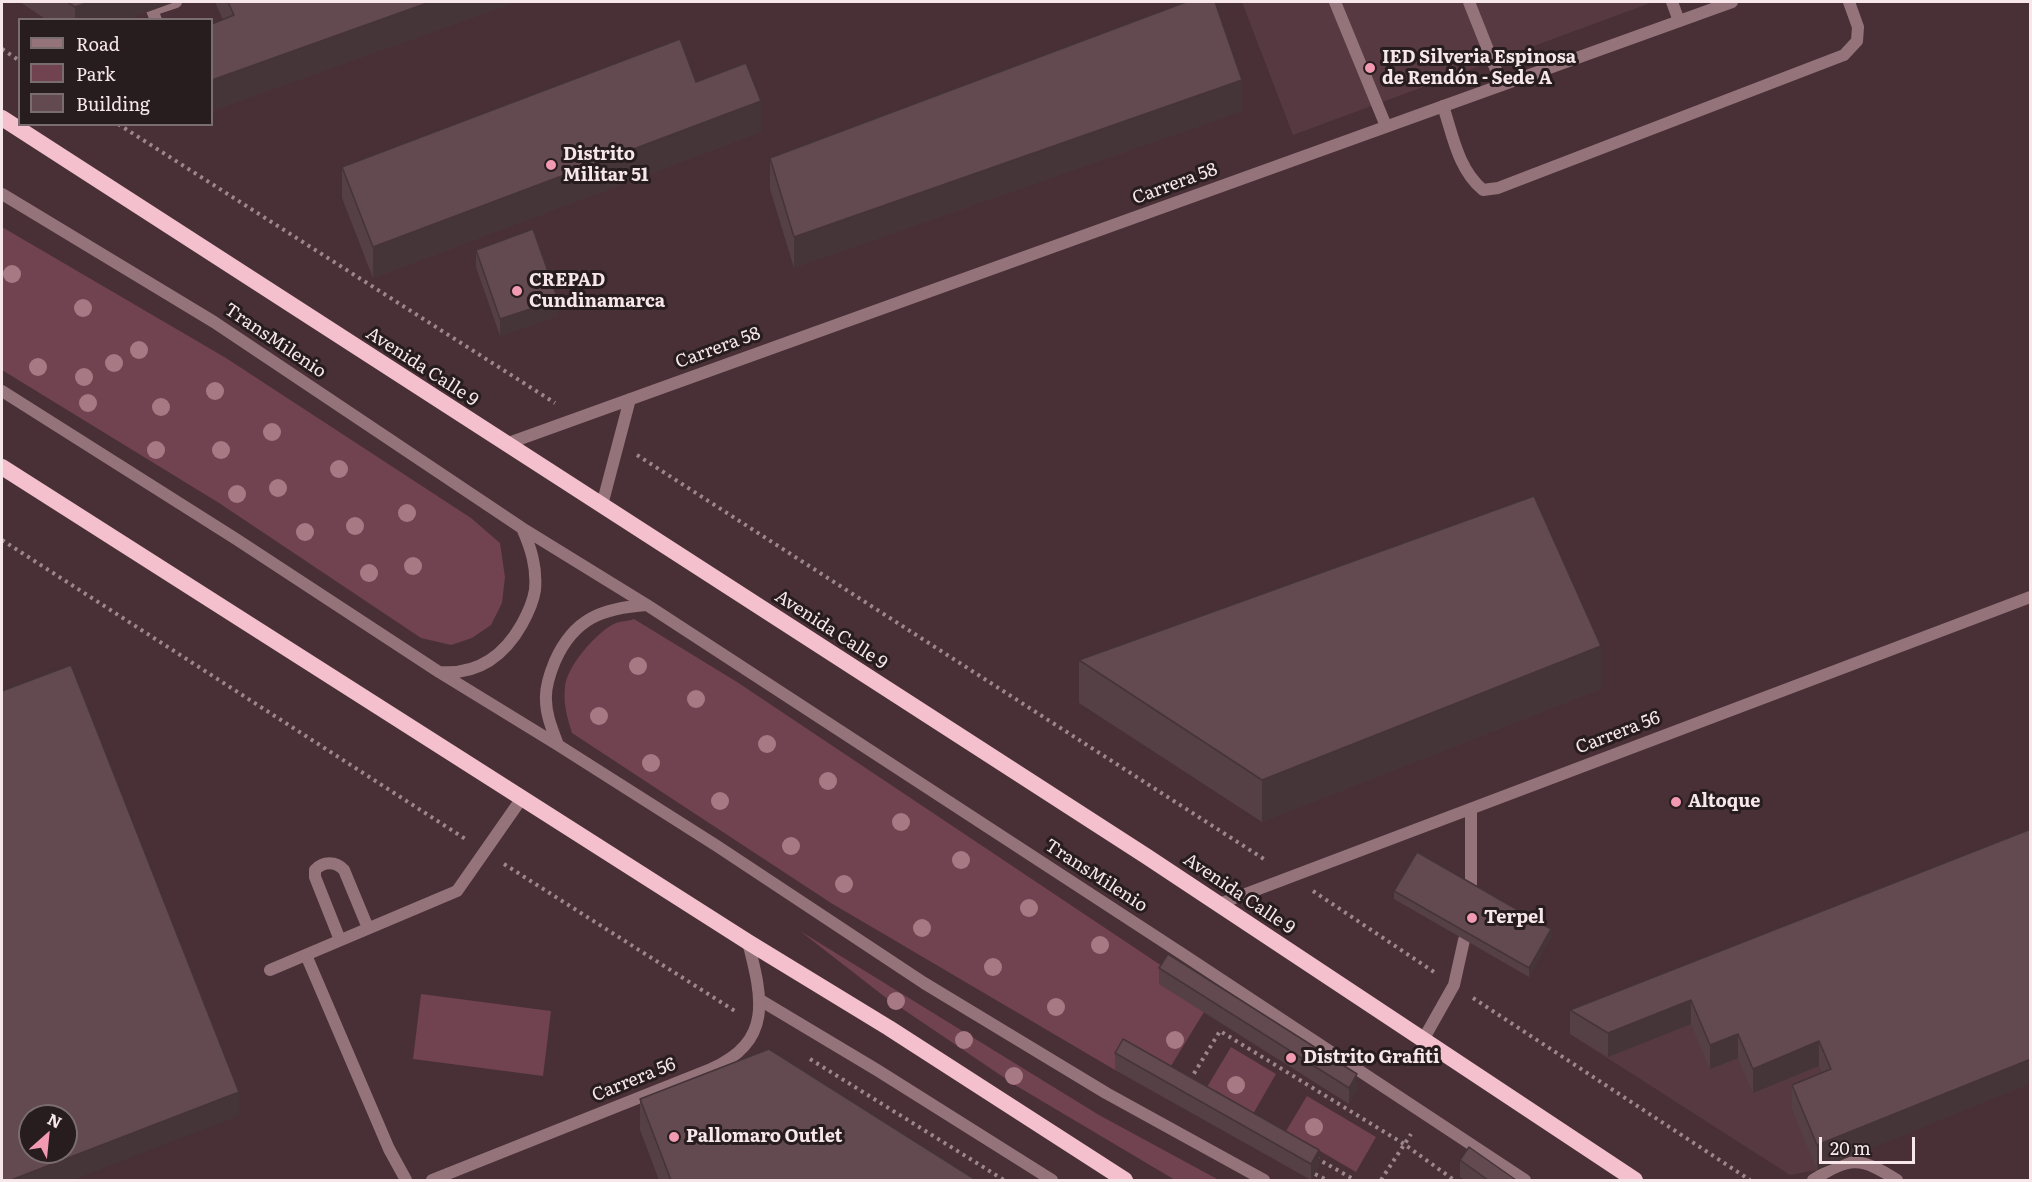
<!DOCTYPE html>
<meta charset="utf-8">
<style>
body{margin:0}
#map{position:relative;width:2032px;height:1182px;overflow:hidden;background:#483036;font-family:Literata,serif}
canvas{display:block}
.frame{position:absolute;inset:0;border:3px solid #f7e7eb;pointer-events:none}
.legend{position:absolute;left:18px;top:18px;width:195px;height:108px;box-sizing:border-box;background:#271c1e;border:2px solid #7a6d70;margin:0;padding:8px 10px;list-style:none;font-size:18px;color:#f7e7eb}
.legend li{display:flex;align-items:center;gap:12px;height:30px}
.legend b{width:30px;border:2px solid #7a6d70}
.north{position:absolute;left:18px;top:1104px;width:60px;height:60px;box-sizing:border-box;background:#271c1e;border:2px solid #7a6d70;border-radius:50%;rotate:27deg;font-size:16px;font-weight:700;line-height:24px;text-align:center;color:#f7e7eb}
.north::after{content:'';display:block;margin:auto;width:21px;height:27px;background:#f19ab1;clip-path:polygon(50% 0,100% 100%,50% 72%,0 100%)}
.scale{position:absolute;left:1819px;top:1137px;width:96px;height:27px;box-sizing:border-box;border:3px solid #f7e7eb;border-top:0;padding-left:8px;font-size:18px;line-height:21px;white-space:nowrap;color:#f7e7eb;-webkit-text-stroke:4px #271c1e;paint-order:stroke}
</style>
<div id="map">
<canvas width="2032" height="1182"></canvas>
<div class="frame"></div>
<ul class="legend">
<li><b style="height:8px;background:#95737b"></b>Road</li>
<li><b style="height:16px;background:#71424f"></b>Park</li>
<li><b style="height:16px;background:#634a50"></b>Building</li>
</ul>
<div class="north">N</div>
<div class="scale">20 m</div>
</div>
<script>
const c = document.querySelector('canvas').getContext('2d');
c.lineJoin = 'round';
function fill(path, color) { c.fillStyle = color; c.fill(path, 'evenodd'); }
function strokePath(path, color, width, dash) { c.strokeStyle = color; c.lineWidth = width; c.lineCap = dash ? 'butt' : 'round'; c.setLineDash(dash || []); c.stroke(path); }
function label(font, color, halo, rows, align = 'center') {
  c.font = font + ' Literata,serif'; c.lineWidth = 6; c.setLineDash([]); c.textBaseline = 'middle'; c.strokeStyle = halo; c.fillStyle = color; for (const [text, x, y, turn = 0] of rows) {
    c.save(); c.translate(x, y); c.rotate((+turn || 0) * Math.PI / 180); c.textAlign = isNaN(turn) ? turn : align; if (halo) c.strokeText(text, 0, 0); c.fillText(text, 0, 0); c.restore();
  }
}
fill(new Path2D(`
 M1242 2H1653L1293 135Z
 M2030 853 1817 1170 1790 1175 1570 1034Z`), '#573a41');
fill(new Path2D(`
 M2 227 226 358 471 518 500 543 505 577 502 603 491 625 472 638 451 645 421 638 219 503 2 370Z
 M634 619 737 682 1168 970 1204 1012 1163 1079 1123 1056 1115 1070 831 903 572 733C567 717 563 703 565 687 566 667 598 630 616 623 622 621 629 621 634 619Z
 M800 931 1099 1115 1219 1180H1175L1015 1085 885 997Z
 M421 994 551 1011 543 1076 413 1059Z
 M1231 1047 1276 1074 1253 1114 1207 1087Z
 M1307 1096 1376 1137 1356 1172 1286 1131Z`), '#71424f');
strokePath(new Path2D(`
 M2 49 20 61
 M118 124 555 403
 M637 455 1267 861
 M2 540 467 840
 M504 864 738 1013
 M1313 891 1434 972
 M1473 998 1750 1180
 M810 1059 1004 1180
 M1190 1080 1220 1031 1404 1144 1454 1180
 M1316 1158 1355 1180
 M1315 1174 1327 1180
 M1381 1180 1411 1134`), '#9b878c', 4, [3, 4.5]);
strokePath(new Path2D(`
 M1335 2 1386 126
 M1469 2 1502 85
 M1672 2 1679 21
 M1443 106C1453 136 1458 169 1483 190L1498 188 1844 55 1857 41 1858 27 1849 2
 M2 194 214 322 522 528 647 605 1184 955 1525 1180
 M2 391 236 539 439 672 558 745 717 846 924 983 1106 1093 1264 1180
 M440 672C478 675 504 656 522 624 528 613 533 603 535 590 537 567 531 548 522 528
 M558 745C553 731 546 716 546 700 545 687 550 673 555 661 574 618 603 608 647 605
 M1471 809V892
 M340 940 315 877V870C323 861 336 861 344 870L368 928
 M306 955 389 1149 406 1180
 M270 970 457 891 522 798
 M1423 1040 1454 985 1464 940
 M1813 1180C1850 1156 1861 1157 1897 1180`), '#95737b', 12);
strokePath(new Path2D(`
 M156 20 152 10 176 2`), '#95737b', 12);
strokePath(new Path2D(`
 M506 444 1732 2
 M602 505 630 399
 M1219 904 2030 597`), '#95737b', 12);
strokePath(new Path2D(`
 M760 1000 877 1070 1052 1180
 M432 1180 711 1069C774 1041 762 997 748 942`), '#95737b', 12);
strokePath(new Path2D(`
 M2 118 1146 856 1635 1180
 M2 467 748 942 889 1028 1125 1180`), '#f4c0cd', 16);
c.fillStyle = '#a77984';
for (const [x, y] of [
 [12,274],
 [83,308],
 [139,350],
 [114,363],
 [38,367],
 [84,377],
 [215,391],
 [88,403],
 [161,407],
 [272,432],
 [156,450],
 [221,450],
 [339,469],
 [278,488],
 [237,494],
 [407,513],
 [355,526],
 [305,532],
 [413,566],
 [369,573],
 [638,666],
 [696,699],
 [599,716],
 [767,744],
 [651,763],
 [828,781],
 [720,801],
 [901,822],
 [791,846],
 [961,860],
 [844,884],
 [1029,908],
 [922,928],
 [1100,945],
 [993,967],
 [896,1001],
 [1056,1007],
 [964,1040],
 [1175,1040],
 [1014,1076],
 [1236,1085],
 [1314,1127]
]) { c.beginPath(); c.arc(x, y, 9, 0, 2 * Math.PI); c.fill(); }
fill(new Path2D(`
 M20 2H172V3L125 20H47Z
 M215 2H516L212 111 223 20Z
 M696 82 761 132 373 278 342 198V167Z
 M1242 111 794 268 770 189V158Z
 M476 250 558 316 500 336 476 267Z
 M1079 660 1601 689 1262 822 1079 703Z
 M2031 829V1083L1817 1170 1792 1109V1085L1822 1073 1819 1066 1753 1093 1738 1058 1710 1069 1691 1024 1608 1057 1570 1034V1010Z
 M1394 891 1551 937 1529 977 1394 899Z
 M1159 968 1357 1090 1349 1104 1159 984Z
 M1115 1053 1319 1166 1311 1180 1115 1070Z
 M640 1099 976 1180H659L640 1130Z
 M1460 1160 1516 1180H1465L1460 1177Z`), '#554045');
fill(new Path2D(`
 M89 2H172V3L125 20H75V7Z
 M430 2H516L212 111V80Z
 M1242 80V111L794 268V237Z
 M761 101V132L373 278V247Z
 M558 300V316L500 336V319Z
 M1601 646V689L1262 822V780Z
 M1551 929V937L1529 977V968Z
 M1691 1000V1024L1608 1057V1033Z
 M1738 1034V1058L1710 1069V1045Z
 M1819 1041V1066L1753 1093V1069Z
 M2031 1059V1083L1817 1170V1145Z
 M1357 1074V1090L1349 1104V1088Z
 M239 1092V1116L73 1180H11Z
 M1319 1150V1166L1311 1180V1164Z`), '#453438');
const building = new Path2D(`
 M67 2H89L75 7Z
 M228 2H430L212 80V24L234 15Z
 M1186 2H1215L1242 80 794 237 770 158Z
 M680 39 696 82 746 63 761 101 373 247 342 167Z
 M533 229 558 300 500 319 476 250Z
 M1534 496 1601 646 1262 780 1079 660Z
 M71 665 239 1092 11 1180H2V691ZM30 1116H66V1152H30Z
 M2031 829V1059L1817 1145 1792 1085 1831 1069 1819 1041 1753 1069 1738 1034 1710 1045 1691 1000 1608 1033 1570 1010Z
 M1417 852 1551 929 1529 968 1394 891Z
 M1168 954 1357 1074 1349 1088 1159 968Z
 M1123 1039 1319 1150 1311 1164 1115 1053Z
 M769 1049 976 1180H671L640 1099Z
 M1469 1147 1516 1180H1488L1460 1160Z`);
fill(building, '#634a50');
strokePath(building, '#453438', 1.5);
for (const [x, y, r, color] of [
 [1370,68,6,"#f19ab1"],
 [551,165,6,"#f19ab1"],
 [517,291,6,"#f19ab1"],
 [1676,802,6,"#f19ab1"],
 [1472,918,6,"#f19ab1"],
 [1291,1058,6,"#f19ab1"],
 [674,1137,6,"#f19ab1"]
]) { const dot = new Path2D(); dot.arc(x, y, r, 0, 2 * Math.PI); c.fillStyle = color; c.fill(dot); strokePath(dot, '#271c1e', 2); }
label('bold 18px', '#f7e7eb', '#271c1e', [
 ["IED Silveria Espinosa",1382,58],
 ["de Rendón - Sede A",1382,79],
 ["Distrito",563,155],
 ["Militar 51",563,176],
 ["CREPAD",529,281],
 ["Cundinamarca",529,302],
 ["Altoque",1688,802],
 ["Terpel",1484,918],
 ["Distrito Grafiti",1303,1058],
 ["Pallomaro Outlet",686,1137]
], 'left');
label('18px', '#f7e7eb', '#271c1e', [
 ["Carrera 58",1175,184,-20],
 ["TransMilenio",275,341,34],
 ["Carrera 58",718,348,-20],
 ["Avenida Calle 9",422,367,33],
 ["Avenida Calle 9",831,630,33],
 ["Carrera 56",1618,733,-21],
 ["TransMilenio",1096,876,33],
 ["Avenida Calle 9",1239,894,34],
 ["Carrera 56",634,1080,-22]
]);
</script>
